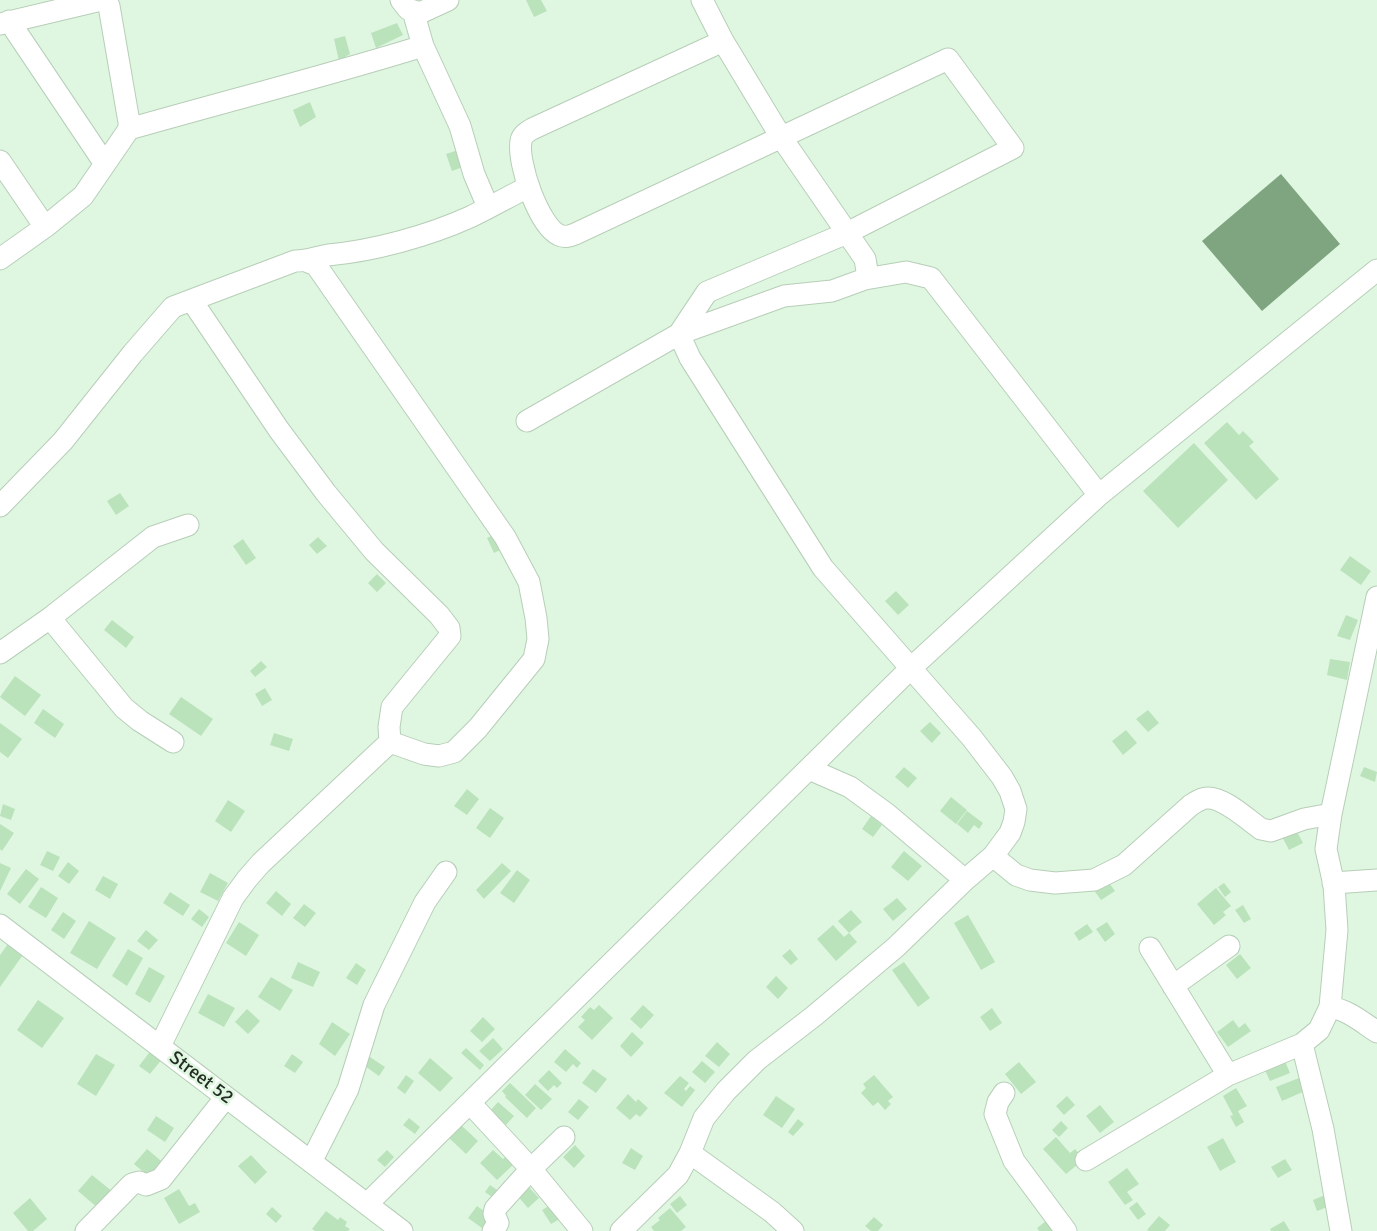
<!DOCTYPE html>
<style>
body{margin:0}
canvas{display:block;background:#dff7e0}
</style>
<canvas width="1377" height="1231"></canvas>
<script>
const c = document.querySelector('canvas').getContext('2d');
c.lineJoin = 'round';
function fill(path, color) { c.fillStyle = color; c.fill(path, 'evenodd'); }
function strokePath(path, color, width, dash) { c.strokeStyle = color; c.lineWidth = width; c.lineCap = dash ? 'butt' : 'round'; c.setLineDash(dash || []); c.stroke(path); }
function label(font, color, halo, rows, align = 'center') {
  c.font = font + ' Signika,sans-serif'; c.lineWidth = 5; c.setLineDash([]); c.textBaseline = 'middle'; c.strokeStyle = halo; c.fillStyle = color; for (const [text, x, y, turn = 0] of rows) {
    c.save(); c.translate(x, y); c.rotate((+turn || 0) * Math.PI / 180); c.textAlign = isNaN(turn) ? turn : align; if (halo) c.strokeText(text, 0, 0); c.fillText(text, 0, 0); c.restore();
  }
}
fill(new Path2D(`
 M1281 174 1340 244 1262 311 1202 241Z`), '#7ea580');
fill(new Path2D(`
 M526 0H541L547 11 534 17Z
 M397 23 403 35 376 48 371 33Z
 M345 36 350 54 339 61 334 39Z
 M310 102 316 117 300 127 293 110Z
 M458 150 463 167 452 171 446 154Z
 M1227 422 1239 435 1243 431 1254 442 1249 446 1279 479 1256 500 1204 443Z
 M1194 443 1228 480 1178 528 1143 491Z
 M120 493 129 506 116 515 107 501Z
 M493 535 504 548 494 553 487 538Z
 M318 537 327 546 317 554 309 545Z
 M243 539 256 558 246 565 233 546Z
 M1350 556 1371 571 1361 585 1340 570Z
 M377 574 386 583 377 592 368 583Z
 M896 591 909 605 898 615 885 601Z
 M1346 615 1358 620 1350 640 1337 636Z
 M112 620 134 637 126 648 104 630Z
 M1330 659 1350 662 1347 680 1327 675Z
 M261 661 267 667 255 677 250 671Z
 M15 676 41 695 25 716 0 697Z
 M265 688 272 700 262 706 255 694Z
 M181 697 213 719 201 736 169 714Z
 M43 709 64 724 55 738 34 723Z
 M1148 710 1159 723 1148 732 1136 719Z
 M930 722 941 733 932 743 920 731Z
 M0 723 22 739 8 758 0 752Z
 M1126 730 1137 743 1123 755 1112 741Z
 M274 733 293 739 289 751 270 745Z
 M904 767 917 778 908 788 895 777Z
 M1364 767 1377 772 1375 782 1360 776Z
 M467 789 479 799 467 815 454 806Z
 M951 797 967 810 956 824 940 811Z
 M228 800 245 811 231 832 215 821Z
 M3 804 15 809 11 820 0 816Z
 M490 808 504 818 490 838 476 828Z
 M967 811 983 823 979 829 974 825 968 833 957 824Z
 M871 816 882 825 873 837 862 829Z
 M0 824 14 833 2 851 0 849Z
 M1293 824 1303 843 1289 850 1279 831Z
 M47 851 60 857 53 871 40 865Z
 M904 851 922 866 908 881 891 867Z
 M68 862 79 871 69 884 58 876Z
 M0 863 11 868 0 891Z
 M502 863 511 871 484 899 476 890Z
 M26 869 39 879 20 904 7 894Z
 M517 870 530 880 514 903 500 893Z
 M210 873 228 883 218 901 200 892Z
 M103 876 118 884 110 899 95 890Z
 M1107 880 1115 891 1101 900 1093 889Z
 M1224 883 1231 892 1225 897 1218 887Z
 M41 887 58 898 46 918 28 907Z
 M1216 888 1231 906 1223 912 1226 915 1214 925 1197 904Z
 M276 891 291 904 282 916 266 903Z
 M170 892 190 905 183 916 163 903Z
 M897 898 907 909 893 921 883 909Z
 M304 904 316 913 305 927 293 918Z
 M1243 905 1251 919 1244 923 1235 910Z
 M199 909 209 917 202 927 191 919Z
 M851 910 862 922 849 933 857 942 836 961 817 939 833 925 844 937 849 933 838 921Z
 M63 912 76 921 64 939 51 930Z
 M968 915 995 962 981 970 954 923Z
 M89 921 116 938 97 969 70 953Z
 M239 922 259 935 246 956 226 943Z
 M1107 922 1115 934 1105 942 1096 929Z
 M1087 924 1093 932 1079 941 1074 933Z
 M146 930 158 940 149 950 137 941Z
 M10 941 25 952 0 987V955Z
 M128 949 143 958 127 986 112 976Z
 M790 949 798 959 791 965 782 956Z
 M1240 954 1251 968 1237 979 1226 965Z
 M298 962 320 972 313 987 291 978Z
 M904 962 930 998 918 1007 892 970Z
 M356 963 366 970 357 985 346 978Z
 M149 967 165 976 150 1003 135 994Z
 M776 976 788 988 778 999 766 987Z
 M271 977 293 990 280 1011 258 997Z
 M208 994 235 1008 224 1027 198 1013Z
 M38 1000 64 1018 42 1048 17 1030Z
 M599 1005 613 1018 592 1040 578 1027 585 1020 581 1017 590 1007 594 1010Z
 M643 1005 654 1015 641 1029 630 1019Z
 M992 1008 1002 1023 990 1031 980 1017Z
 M247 1009 260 1021 248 1034 235 1022Z
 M483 1017 495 1029 482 1042 470 1031Z
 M1233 1020 1239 1028 1245 1023 1251 1031 1228 1047 1217 1032Z
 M332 1022 350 1034 335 1056 319 1044Z
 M632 1032 644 1043 631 1057 620 1046Z
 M493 1038 503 1049 490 1061 479 1051Z
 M717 1042 730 1054 719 1067 705 1056Z
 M466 1048 484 1065 480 1070 461 1053Z
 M152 1049 163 1058 150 1074 139 1066Z
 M565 1049 581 1063 577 1068 573 1064 566 1072 554 1062Z
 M96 1054 115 1065 96 1096 77 1084Z
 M292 1054 303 1062 295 1073 284 1066Z
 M367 1055 385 1067 379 1076 362 1064Z
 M430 1058 453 1078 440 1092 418 1073Z
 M1284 1059 1290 1073 1270 1081 1264 1068Z
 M702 1061 715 1072 705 1083 692 1072Z
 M1019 1062 1036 1082 1021 1094 1005 1074Z
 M593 1069 607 1079 596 1093 582 1083Z
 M549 1070 562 1083 557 1088 554 1085 548 1091 538 1081Z
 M406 1075 414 1081 405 1094 397 1088Z
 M874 1075 893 1097 888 1101 891 1104 885 1110 878 1102 873 1106 861 1093 866 1088 863 1084Z
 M680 1076 689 1083 684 1089 686 1091 690 1086 695 1090 682 1107 664 1093Z
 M1299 1078 1305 1091 1282 1101 1276 1087Z
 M510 1083 536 1108 527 1118 505 1097 506 1096 502 1091Z
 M535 1084 552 1099 541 1110 525 1095Z
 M1236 1088 1247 1106 1238 1111 1244 1122 1236 1127 1230 1116 1233 1115 1223 1096Z
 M628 1094 636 1102 638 1099 648 1108 640 1117 636 1114 630 1120 616 1108Z
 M776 1096 795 1109 782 1128 763 1115Z
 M1067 1096 1075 1105 1064 1115 1056 1106Z
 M579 1099 589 1107 578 1120 568 1112Z
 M498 1102 514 1116 506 1125 490 1111Z
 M1100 1105 1114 1122 1100 1133 1086 1116Z
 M156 1116 174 1128 165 1142 147 1130Z
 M409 1118 420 1127 415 1134 403 1125Z
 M798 1119 804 1124 793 1136 788 1132Z
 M1061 1121 1068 1128 1059 1137 1052 1130Z
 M461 1125 478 1141 466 1154 449 1138Z
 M1056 1137 1070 1153 1075 1149 1080 1155 1082 1161 1066 1174 1043 1149Z
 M1223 1138 1236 1162 1220 1171 1207 1147Z
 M575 1145 585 1156 574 1168 563 1157Z
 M631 1148 643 1156 635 1170 622 1163Z
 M147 1149 166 1165 153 1180 134 1164Z
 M387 1150 394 1157 385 1167 377 1160Z
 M493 1150 503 1159 506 1156 514 1164 497 1180 480 1163Z
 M251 1155 267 1172 255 1184 238 1166Z
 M1285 1159 1292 1170 1278 1178 1271 1167Z
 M1127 1168 1139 1184 1127 1192 1133 1200 1125 1205 1108 1182Z
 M92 1175 113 1192 99 1209 78 1191Z
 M525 1183 539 1198 528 1208 515 1193Z
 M490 1185 500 1192 495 1199 485 1192Z
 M179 1189 189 1206 195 1203 200 1212 179 1224 164 1198Z
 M1325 1195 1330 1206 1317 1211 1313 1200Z
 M680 1196 687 1205 677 1213 670 1204Z
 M30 1198 47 1219 33 1231H28L13 1213Z
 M1137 1202 1146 1214 1138 1220 1129 1208Z
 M554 1203 563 1217 551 1224 542 1210Z
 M477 1206 491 1216 482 1228 468 1218Z
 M272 1207 282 1216 276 1223 266 1214Z
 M670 1208 686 1227 681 1231H654L651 1227 660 1220 658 1218Z
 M326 1211 338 1220 340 1217 347 1222 345 1226 350 1229 348 1231H315L312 1229Z
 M1159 1216 1170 1225 1165 1231H1149L1147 1230Z
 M874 1217 883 1225 878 1231H871L865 1226Z
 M1051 1217 1063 1231H1039L1037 1228Z
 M1284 1221 1290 1231H1271L1270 1229Z`), '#bae3bc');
const minor = new Path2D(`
 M401 0 408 9 420 13 448 0
 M702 0 723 41 781 137 865 259 867 271 865 279
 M9 21 105 164
 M0 24 101 0 107 2 109 6 129 122V129L83 196 45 227 0 259
 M423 46 460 126 474 174 488 207
 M129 129C227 101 326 76 423 46L413 11
 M0 161 45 227
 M192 301 279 430 326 493 374 551 439 615 449 628 450 636 392 707 389 727 390 742 424 754 439 756 454 752 478 728 534 659 538 639 536 618 529 582 505 537 316 265 306 261
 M527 421 679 334 784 296 832 291 865 279 906 272 931 278 1099 495
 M0 506 63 441 133 353 173 307 295 261C307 261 317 257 328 255 373 251 428 236 470 217 489 208 508 197 528 187
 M50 618 124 708 140 721 173 742
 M0 653 50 618 153 537 188 525
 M809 769 850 787 887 814 965 880
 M993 856 1016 875 1030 880 1055 883 1094 880 1124 865 1191 805C1196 802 1201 798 1207 798 1224 797 1248 820 1261 829L1271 831 1304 819 1331 814
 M1333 883 1377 880
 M0 925 402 1231
 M1150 948 1228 1075
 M1173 986 1229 946
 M1330 1007 1337 930 1334 885 1326 849 1331 814 1377 597
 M160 1046 233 898 247 879 261 863 390 742
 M1004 1093 998 1102 995 1114 1014 1161 1066 1231
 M470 1103 531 1169 582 1231
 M690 1153 772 1212 793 1231
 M1086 1160 1228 1075 1302 1044
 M311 1162 348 1089 374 1005 425 902 446 872
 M367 1204 911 668 1099 495 1377 270
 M86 1231 132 1184 139 1182 146 1185 161 1179 226 1097
 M493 1231 498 1223 494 1214 495 1209 531 1169 564 1137
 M621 1231 678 1175 690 1153 704 1118 726 1091 757 1060 814 1016 896 947 965 880 993 856 1010 833 1014 822 1016 809 1010 791 1002 777 972 738 823 568 690 358 679 334 707 292 847 233 1013 148 948 59 575 234C570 236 565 238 559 235 539 226 517 163 521 141 522 135 527 132 532 129L723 41
 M1341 1231 1323 1129 1302 1044 1319 1030 1330 1007C1348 1010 1362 1022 1377 1032`);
strokePath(minor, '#b7ceb8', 23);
strokePath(minor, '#fff', 21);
label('19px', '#232c23', '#dff7e0', [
 ["Street 52",201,1078,37]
]);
</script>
